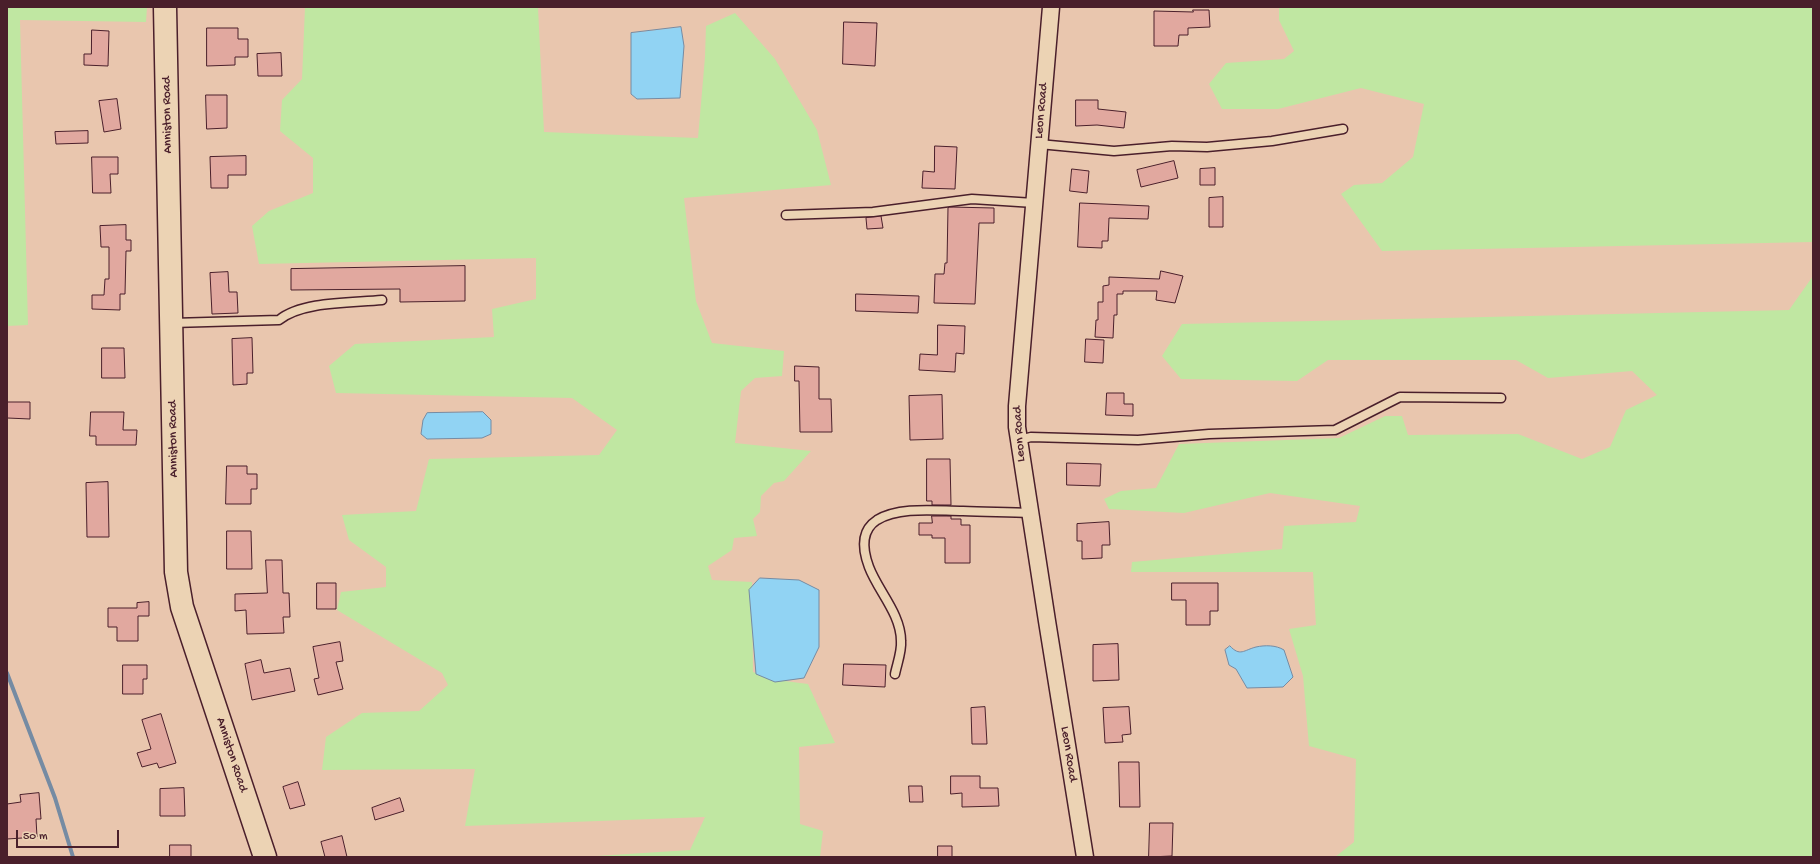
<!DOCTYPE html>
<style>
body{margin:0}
#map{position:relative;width:1820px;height:864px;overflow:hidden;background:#e9c6ae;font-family:"Gochi Hand",sans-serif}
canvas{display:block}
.frame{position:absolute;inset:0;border:8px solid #4a1f2b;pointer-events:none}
.scale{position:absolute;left:16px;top:830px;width:103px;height:18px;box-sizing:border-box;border:2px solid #4a1f2b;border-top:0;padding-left:5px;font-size:12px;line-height:14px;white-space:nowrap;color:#4a1f2b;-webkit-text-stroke:3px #ecd3b4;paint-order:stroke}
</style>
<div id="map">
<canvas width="1820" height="864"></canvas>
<div class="frame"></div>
<div class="scale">50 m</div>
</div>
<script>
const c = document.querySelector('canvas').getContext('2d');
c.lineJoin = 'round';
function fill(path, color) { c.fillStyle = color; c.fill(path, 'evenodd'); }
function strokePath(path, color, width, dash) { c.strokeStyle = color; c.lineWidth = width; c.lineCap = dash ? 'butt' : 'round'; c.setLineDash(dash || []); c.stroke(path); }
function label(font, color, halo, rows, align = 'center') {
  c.font = font + ' "Gochi Hand",sans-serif'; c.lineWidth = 3.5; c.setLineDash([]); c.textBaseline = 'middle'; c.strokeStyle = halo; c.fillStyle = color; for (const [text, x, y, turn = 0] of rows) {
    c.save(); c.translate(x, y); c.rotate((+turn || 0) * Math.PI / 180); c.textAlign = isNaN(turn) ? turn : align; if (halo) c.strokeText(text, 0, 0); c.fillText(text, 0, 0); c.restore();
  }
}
fill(new Path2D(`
 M7 7H147L146 22 20 20 28 325 7 326Z
 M305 7H538L544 132 698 138 705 57 706 26 735 13 775 59 817 130 831 185 684 198 696 301 712 343 784 351 782 376 755 378 741 391 735 443 811 451 784 481 774 483 761 496 760 512 753 519 757 536 734 538 732 550 708 566 712 580 752 582 753 672 777 680 808 684 835 743 799 747 800 824 823 831 820 857H581L690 850 705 817 465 826 475 769 322 770 326 737 362 713 419 711 448 685 442 673 337 610 341 592 386 587V567L349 540 342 515 416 511 429 459 599 455 617 430 572 398 336 393 329 366 355 344 494 337 492 309 536 299V258L259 264 252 226 269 211 313 193V158L280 131 282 100 302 79Z
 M1279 7H1813V242L1382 251 1341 194 1354 185 1382 183 1413 157 1424 104 1361 88 1278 109H1222L1209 84 1226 63 1284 59 1294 51 1279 20Z
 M1813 276V857H1335L1354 842 1356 759 1309 746 1303 676 1289 629 1316 625 1313 572H1131L1132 562 1282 549 1284 526 1356 522 1360 506 1270 493 1184 513 1109 509 1104 499 1121 491 1156 488 1179 444 1339 438 1385 416H1402L1408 435 1518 434 1582 459 1610 447 1626 410 1657 395 1632 371 1548 378 1516 360H1328L1297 381 1181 379 1162 356 1182 324 1789 310Z`), '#c0e7a2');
const water = new Path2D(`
 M681 27 684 46 680 98 637 99 631 94V33Z
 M483 412 491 420V434L482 438 427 439 421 434 423 420 427 413Z
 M760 578 799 580 819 590V647L804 678 775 682 756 674 749 590Z
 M1230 646C1240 657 1244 650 1256 647 1265 645 1276 645 1284 650L1293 677 1283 687 1247 688 1236 669 1229 665 1225 650Z`);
fill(water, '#91d3f3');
strokePath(water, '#758ba3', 1);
strokePath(new Path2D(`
 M7 673 55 798 73 857`), '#758ba3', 4);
const building = new Path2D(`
 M1193 10H1209L1210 27 1188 28V35H1179L1178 46H1154V11L1193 12Z
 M844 22 877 23 875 66 843 64Z
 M207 28H238V39H248V57H235V65L207 66Z
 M92 30 109 31 108 66 84 65V54H91Z
 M281 53 282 76H258L257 54Z
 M206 95H227V128L207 129Z
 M117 99 121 129 104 132 99 101Z
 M1076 100H1098V109L1126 112 1124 128 1097 125 1076 126Z
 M88 131V143L56 144 55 132Z
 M935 146 957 147 955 189 922 188 923 171 934 172Z
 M246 156V175H228V188H211L210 157Z
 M92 157H118V174H110L111 193H93Z
 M1174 161 1178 178 1141 187 1137 170Z
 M1215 168V185H1200V169Z
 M1072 169 1089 171 1087 193 1070 191Z
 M1223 197V227H1209V198Z
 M1080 203 1149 206 1148 219 1109 218 1108 241H1102V248L1078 247Z
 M950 207 994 208V223H979L975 304 934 303 935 274H944L945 263H947L948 208Z
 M881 216 883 228 867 229 866 218Z
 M126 225V240H131V251H126L125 294H120V310L92 309V295H104L105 279H109V247H101L100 226Z
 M465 266V301L400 302V289L291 290V269Z
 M1161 271 1183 276 1175 303 1156 300 1157 291H1123V294H1117V315H1114L1113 338 1095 337 1096 320H1098V302H1103V286L1109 285V277L1159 279Z
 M228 272 229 292H237L238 313 212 314 210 273Z
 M856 294 919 296 918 313 856 311Z
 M938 325 965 326 964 354 956 353 955 372 919 370 920 354 937 355Z
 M252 338 253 373H247V384L233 385 232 339Z
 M1086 339 1104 340 1103 363 1085 362Z
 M102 348H124L125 378H102Z
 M795 366 819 367V399H831L832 432H800L799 381H795Z
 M1107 393H1124V404H1133V416L1106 415Z
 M942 395 943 439 910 440 909 396Z
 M7 402H30V419L7 418Z
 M91 412H124L123 430H137L136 445H96V436H90Z
 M927 459H950L951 505H932V501H927Z
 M1067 463 1101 464 1100 486 1067 485Z
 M227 466H247V474H257V489H251V504H226Z
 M108 482 109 537H87L86 483Z
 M932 516H951V519H961V525H970V563H945V538H932V535H919V523H932Z
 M1109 522 1110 545H1102V558L1082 559V541H1077V524Z
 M227 531H251L252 569H227Z
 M266 560H282L283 593H289L290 617H283L284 633 247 634 246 610 235 611V594L267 593Z
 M317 583H336V609H317Z
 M1172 583H1218V611H1210V625H1186V600H1172Z
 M149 602V616H138V641H117V627H108V608H137V603Z
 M340 642 343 661 336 662 343 689 318 695 314 679 319 678 313 647Z
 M1118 644 1119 680 1093 681V645Z
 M261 660 264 673 290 668 295 691 252 700 245 664Z
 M844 664 886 665 885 687 843 685Z
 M123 665H147V679H143V694H123Z
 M985 707 987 744H972L971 708Z
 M1129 707 1131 734 1122 735 1123 742 1105 743 1103 708Z
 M161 714 176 763 159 768 157 763 142 767 137 753 151 749 142 720Z
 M1119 762H1139L1140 807H1120Z
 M951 776H980V788H998L999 806 962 807V793L951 794Z
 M298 782 305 805 290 809 283 787Z
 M909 786H922L923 802H910Z
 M184 788 185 816H160V789Z
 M39 793 41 819H36L37 837 7 839V804L21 802 20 795Z
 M400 798 404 811 375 820 372 808Z
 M1150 823H1173L1172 856 1149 857Z
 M342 836 347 857H325L321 842Z
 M170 845H191V857H170Z
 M938 846H952V857H938Z`);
fill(building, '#e1a89f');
strokePath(building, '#4a1f2b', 1);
const lane = new Path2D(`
 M1039 144 1114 151 1172 146 1207 147 1272 141 1343 129
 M786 215 873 212 972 199 1034 203
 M172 323 279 320C302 301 352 303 382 300
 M1019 440 1031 437 1138 440 1209 434 1335 430 1400 397 1501 398
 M895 674C897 664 902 651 901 641 901 614 878 591 869 567 863 551 860 531 877 520 900 506 937 511 963 511 985 512 1007 512 1030 513`);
const street = new Path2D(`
 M1051 7 1017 406V427L1047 621 1085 857`);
const secondary = new Path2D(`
 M165 7 176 572 182 607 265 857`);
strokePath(lane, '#4a1f2b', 11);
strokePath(street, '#4a1f2b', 19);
strokePath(secondary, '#4a1f2b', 25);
strokePath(lane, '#ecd3b4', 8);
strokePath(street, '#ecd3b4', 16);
strokePath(secondary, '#ecd3b4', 22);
label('13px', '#4a1f2b', '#ecd3b4', [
 ["Leon Road",1042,111,-85],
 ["Anniston Road",168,115,-91],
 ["Leon Road",1020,434,-94],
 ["Anniston Road",174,439,-91],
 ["Leon Road",1068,754,81],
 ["Anniston Road",231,755,72]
]);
</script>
